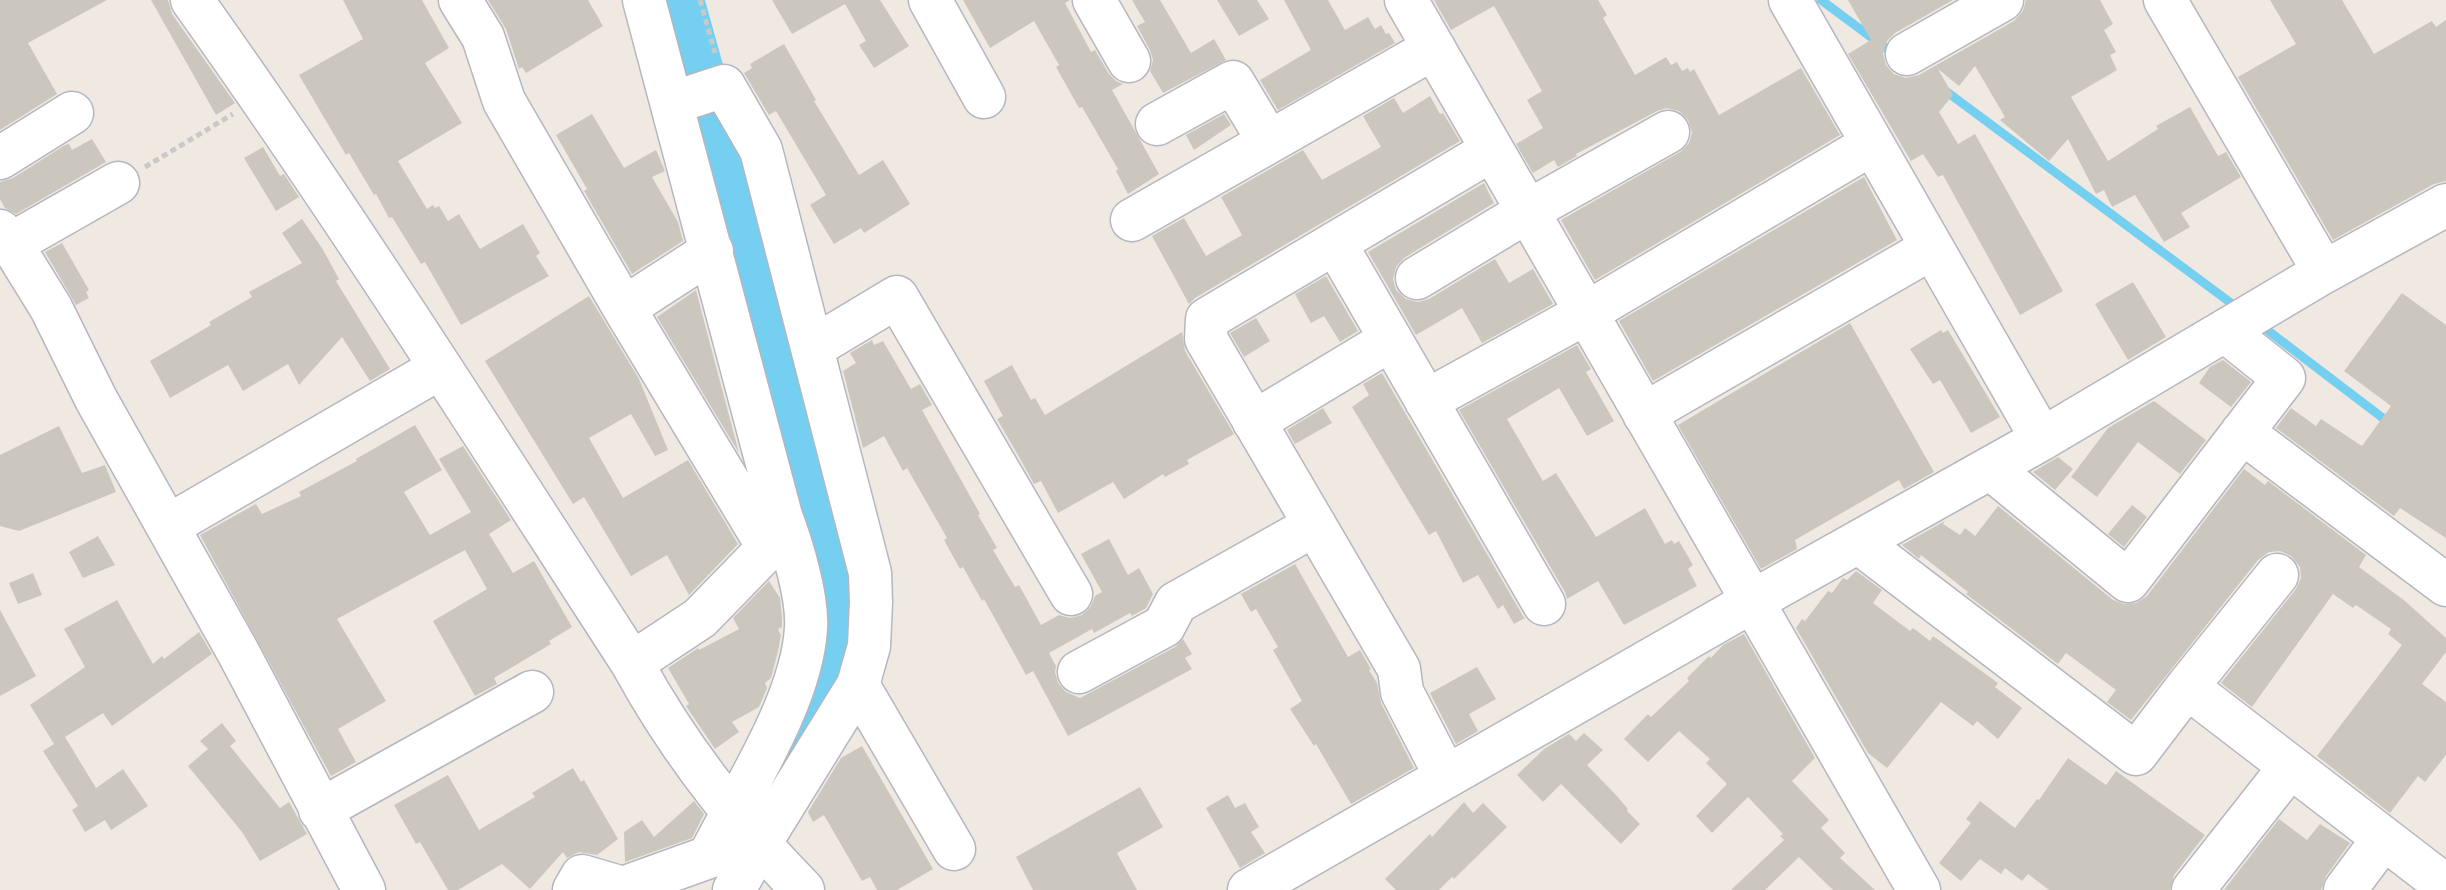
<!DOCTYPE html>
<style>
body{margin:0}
canvas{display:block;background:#efe9e1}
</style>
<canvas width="2446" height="890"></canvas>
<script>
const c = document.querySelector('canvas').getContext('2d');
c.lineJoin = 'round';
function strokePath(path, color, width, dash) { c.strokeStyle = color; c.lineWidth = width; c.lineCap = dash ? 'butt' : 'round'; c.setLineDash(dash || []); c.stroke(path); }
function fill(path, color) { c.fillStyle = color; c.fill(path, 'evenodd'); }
strokePath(new Path2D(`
 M1821 0 1895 55
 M1943 89 2239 309
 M2258 323 2392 425`), '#75cff0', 9);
strokePath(new Path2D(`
 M678 0 831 550 828 643 806 719 767 799`), '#75cff0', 52);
fill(new Path2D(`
 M0 0H107L28 43 57 94 0 130Z
 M151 0H168L172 14 235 103 216 115Z
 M343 0H422L449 48 425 63 462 123 398 161 427 209 433 205 435 208 439 206 448 221 459 214 480 249 523 224 540 253 536 256 549 276 461 325 425 262 421 264 392 217 389 218 376 194 374 195 349 153 346 155 299 75 363 39Z
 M488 0H588L603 26 526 73 522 67 519 69 506 29Z
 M772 0H880L909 46 874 68 859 45 866 41 845 4 792 34Z
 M963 0H1070L1065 3 1091 52 1095 50 1109 74 1116 81 1123 84 1112 90 1159 174 1128 194 1116 171 1118 169 1082 107 1079 108 1056 67 1059 65 1034 21 990 48Z
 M1132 0H1160L1191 53 1214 39 1226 60 1163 93 1150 71 1153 60 1150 50 1137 26 1145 22Z
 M1217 0H1257L1269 19 1239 36Z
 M1284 0H1328L1345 30 1368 17 1375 29 1381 25 1386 34 1389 33 1395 43 1278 110 1260 80 1311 50Z
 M1434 0H1598L1607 15 1603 18 1635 75 1666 57 1671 65 1677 62 1682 71 1688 68 1690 72 1694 69 1719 115 1801 68 1840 135 1595 280 1561 220 1680 152 1689 143 1692 133 1688 120 1679 111 1667 108 1657 111 1576 154 1577 156 1558 167 1554 160 1533 173 1516 144 1543 128 1527 100 1542 91 1494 6 1451 30Z
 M1848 0H1953L1895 33 1887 41 1883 53 1886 65 1894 74 1906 78 1919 75 2014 21 2023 11 2026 0H2100L2113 24 2104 30 2116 52 2110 55 2117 70 2071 97 2108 161 2158 129 2156 126 2190 107 2218 156 2226 152 2241 177 2181 213 2190 227 2164 242 2135 195 2112 207 2104 190 2096 194 2068 139 2049 161 2000 120 2005 117 1975 66 1959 86 1938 69 1953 95 1939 112 1958 144 1975 134 2063 291 2020 315 1943 175 1938 177 1923 154 1911 161 1848 54 1871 40Z
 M2270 0H2342L2374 54 2432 21 2436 27 2446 20V181L2434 184 2333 240 2238 77 2296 44Z
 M784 44 816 100 814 101 859 175 883 160 910 204 864 233 861 228 834 244 810 205 826 195 776 111 769 115 744 73 752 68 750 64Z
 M1430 96 1440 114 1443 113 1460 141 1195 298 1189 304 1152 236 1184 218 1206 256 1242 235 1221 197 1303 150 1322 180 1381 147 1363 116 1394 98 1403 113Z
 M592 114 624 168 656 150 665 171 652 177 678 222 683 241 632 274 584 191 587 189 556 135Z
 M1224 114 1231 125 1194 150 1186 135Z
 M92 139 106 162 16 214 5 208 0 199V182L13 178 65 145 69 144 72 150Z
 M263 147 280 176 284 174 299 197 276 211 244 158Z
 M1864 177 1897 240 1653 381 1619 321Z
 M1484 183 1494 203 1404 258 1396 267 1393 279 1396 290 1406 299 1418 302 1429 299 1495 259 1509 283 1533 269 1553 304 1482 343 1462 308 1416 335 1368 252Z
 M302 219 322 248 339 279 336 281 390 369 370 381 342 337 299 385 288 364 243 391 228 365 170 398 150 361 211 325 209 322 252 297 249 292 302 263 282 233Z
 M62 243 89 290 86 292 89 298 76 305 45 252Z
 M1326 276 1358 331 1340 342 1324 316 1311 323 1295 294Z
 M2133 282 2166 337 2128 360 2095 304Z
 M696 290 713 355 739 453 657 317Z
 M2402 293 2446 325V538L2400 508 2394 516 2276 428 2291 408 2316 426 2321 419 2362 446 2391 406 2344 371Z
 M589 296 639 379 668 450 655 456 631 414 589 438 623 498 688 460 738 544 689 595 667 555 631 576 584 497 573 504 485 361Z
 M1256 318 1270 341 1244 357 1230 333Z
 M1850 323 1934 472 1904 489 1899 480 1795 540 1797 549 1761 569 1678 425Z
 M1941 330 1943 333 1948 330 2000 417 1971 433 1940 380 1933 384 1910 349Z
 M1182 332 1185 351 1234 434 1187 460 1189 464 1165 477 1163 474 1124 499 1113 482 1058 513 1041 481 1034 484 1018 455 997 419 1003 416 984 381 1012 365 1031 400 1035 398 1045 415Z
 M872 340 874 345 883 341 911 389 920 384 932 405 922 410 980 514 978 515 997 548 993 550 1015 587 1019 585 1041 625 1059 615 1070 618 1082 615 1091 606 1095 596 1102 592 1081 554 1109 539 1128 575 1139 568 1153 594 1146 608 1132 616 1130 613 1094 633 1092 629 1049 653 1056 666 1055 672 1058 683 1066 692 1080 698 1175 647 1183 639 1192 654 1185 658 1192 669 1068 736 1033 671 1026 675 984 599 982 601 963 567 960 569 944 540 947 538 907 468 903 471 884 436 863 448 843 371 856 363 850 353Z
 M1577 345 1591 369 1586 372 1614 421 1587 436 1559 388 1507 419 1543 481 1556 473 1596 537 1645 508 1665 544 1672 540 1674 544 1679 541 1693 565 1688 569 1697 586 1624 625 1598 581 1567 599 1565 592 1459 410Z
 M2223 360 2251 382 2231 407 2199 383 2210 367Z
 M1382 373 1523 616 1525 618 1514 624 1503 605 1498 609 1478 575 1463 583 1436 531 1429 535 1352 407 1369 395 1363 384Z
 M2154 401 2206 440 2180 474 2138 442 2097 497 2071 477 2108 428Z
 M1323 408 1332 423 1295 444 1287 430Z
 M415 425 442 470 404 492 430 535 471 512 439 459 463 446 511 520 489 534 513 573 534 561 572 627 549 641 551 644 494 678 497 684 475 696 433 621 487 589 465 550 337 619 386 701 338 729 356 762 331 776 200 535 256 504 262 514 301 496 299 492 357 461 356 459Z
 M59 426 82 473 105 465 116 492 19 531 0 526V455Z
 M2058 457 2073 469 2055 490 2033 472Z
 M2244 469 2265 485 2268 481 2366 555 2359 567 2405 601 2446 638V652L2422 684 2446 702V755L2425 782 2418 776 2390 813 2317 756 2402 645 2388 634 2391 629 2356 605 2353 608 2333 594 2252 707 2221 683 2296 589 2301 578 2300 567 2291 556 2280 551 2269 552 2258 560 2131 720 2107 702 2116 690 2066 653 2058 664 1966 594 1968 592 1921 555 1919 559 1902 545 1945 521 1943 524 1960 535 1965 528 1975 536 1998 506 2113 600 2124 604 2136 603 2147 596Z
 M2132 505 2147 517 2124 547 2108 534Z
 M98 536 115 565 83 578 69 552Z
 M1295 564 1348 657 1360 650 1371 669 1369 670 1377 683 1381 703 1414 768 1351 804 1316 744 1314 746 1290 709 1302 701 1273 650 1278 647 1256 609 1251 612 1241 594Z
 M1856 571 1882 590 1873 603 1910 631 1913 628 1930 641 1933 636 1998 683 1995 687 2022 708 1998 739 1977 721 1973 726 1941 702 1887 768 1868 753 1796 628 1802 619 1805 621 1828 591 1832 593 1843 578 1847 580Z
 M33 573 42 595 18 604 9 583Z
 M769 581 780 598 782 617V627L778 629 781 635 778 651 771 678 765 683 767 688 759 707 732 722 739 732 715 749 686 706 689 704 668 668 698 648 699 650 739 629 733 618Z
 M117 600 153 664 162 656 164 659 199 632 212 654 112 726 103 713 65 737 96 788 123 769 148 806 111 830 105 820 85 832 72 810 78 806 43 751 54 744 30 705 85 667 64 629Z
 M0 610 36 676 0 696Z
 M1744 634 1815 758 1792 781 1829 820 1821 828 1845 853 1840 858 1875 890H1833L1799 857 1765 890H1731L1784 840 1780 836 1783 834 1748 797 1712 833 1696 816 1727 784 1706 763 1710 759 1679 731 1648 762 1624 739 1648 714 1651 717 1689 681 1687 678 1709 656 1711 658 1723 645Z
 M1477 667 1496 699 1469 714 1478 731 1456 744 1430 693Z
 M222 723 236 741 230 746 280 808 289 802 307 834 260 861 242 832 188 766 208 749 200 741Z
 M1584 733 1603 750 1587 765 1616 795 1628 809 1627 811 1640 824 1621 844 1561 784 1543 802 1517 775 1544 749 1569 734 1576 741Z
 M862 746 933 869 897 890H877L870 877 862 881 824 815 813 822 808 812 841 758Z
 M2068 758 2106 785 2116 771 2205 835 2174 875 2170 890H2049L2028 874 2022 881 2005 868 2001 874 1980 859 1961 881 1939 863 1971 823 1966 819 1980 801 2015 828 2037 799 2039 800Z
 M573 768 581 782 584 780 618 839 597 855 579 852 567 858 563 852 530 889 502 864 458 890H448L420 842 416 844 394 805 448 775 479 830 535 797 532 793Z
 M1140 787 1163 827 1117 853 1137 890H1033L1016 857Z
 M1228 795 1235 808 1245 803 1259 827 1251 832 1265 853 1240 868 1206 808Z
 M694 801 704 814 692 838 625 862 624 832 642 820 654 837Z
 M1464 802 1473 813 1483 803 1507 827 1454 879 1452 877 1439 890H1396L1385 879 1430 834 1432 837Z
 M2279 819 2307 840 2320 824 2350 843 2326 876 2321 890H2224Z`), '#cbc7bf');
const minor = new Path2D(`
 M192 0C346 216 488 441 632 663 677 746 737 823 803 890
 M460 0 483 37 504 101 624 308 712 251
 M930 0 984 97
 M1094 0 1129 61
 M1406 0 1919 890
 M1790 0 2042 439
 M2165 0 2324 272
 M1907 54 2002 0
 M672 103 724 86 761 150 870 573 871 602 869 646 858 685 759 845 734 890
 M1157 124 1233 82 1269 142
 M0 158 72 113
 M1132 220 1434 48
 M0 231 14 248 51 308 96 399 238 652 364 890
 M1335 243 1544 604
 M11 244 118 183
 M1417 278 1528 211 1668 132
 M624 308 768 547
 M812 348 897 297 1071 594
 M1426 401 1586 313 1872 144
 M1644 414 1932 248
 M1254 422 1390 340
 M2242 432 2446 585
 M1990 468 2128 581 2284 378 2225 331
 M168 526 440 368
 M1858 542 2136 754 2187 687 2446 886
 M632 663 700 618 773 543 781 516 644 0
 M1079 672 1164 626 1176 603 1315 525
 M858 685 954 849
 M2187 687 2277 575
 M1446 777 1402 692 1399 669 1206 339 1207 319 1492 150
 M320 810 532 692
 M574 890 582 876 623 888 709 857C742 791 802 701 806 628 808 597 792 545 781 516
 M1249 890 1751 602 2042 439 2324 272 2446 205
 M2193 890 2289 768
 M2345 890 2383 839`);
strokePath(minor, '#b4b7c1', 45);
strokePath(new Path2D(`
 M700 0 715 53
 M145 167 233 114`), '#c9c9c9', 5, [6, 4]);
strokePath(minor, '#fff', 42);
</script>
